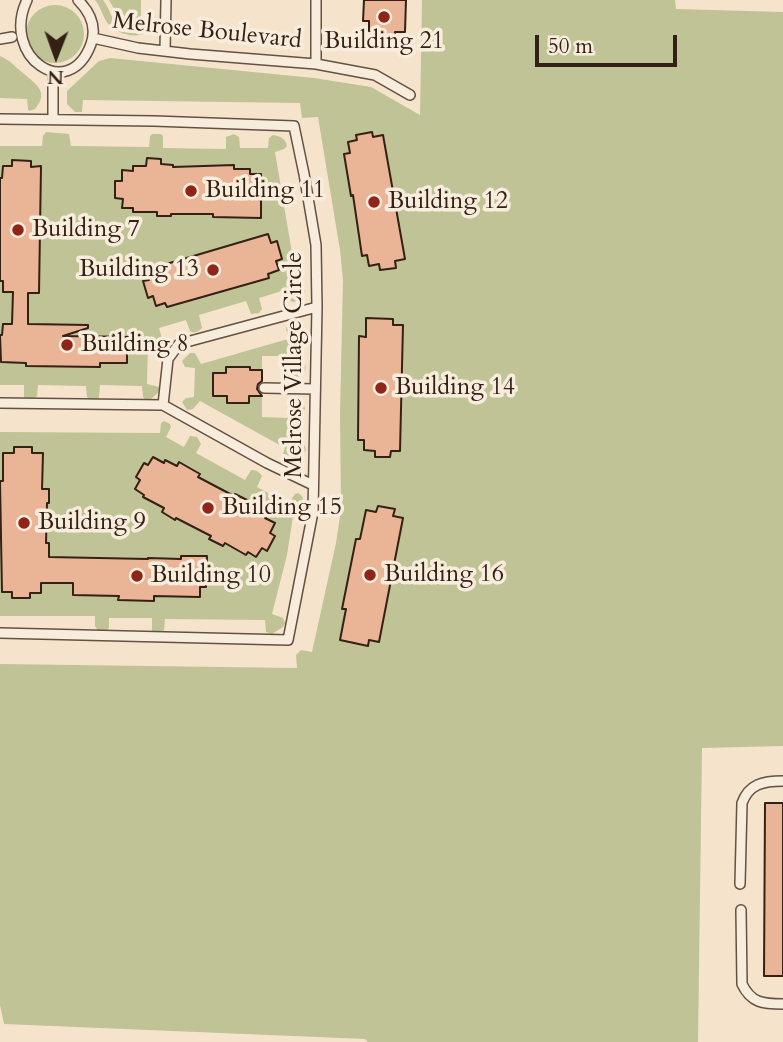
<!DOCTYPE html>
<style>
body{margin:0}
#map{position:relative;width:783px;height:1042px;overflow:hidden;background:#f5e4cb;font-family:Cardo,serif}
canvas{display:block}
.north{position:absolute;left:21px;top:21px;width:70px;height:70px;-webkit-text-stroke:5px #f8eddd;paint-order:stroke;rotate:181deg;font-size:19px;font-weight:700;line-height:28px;text-align:center;color:#342015}
.north::after{content:'';display:block;margin:auto;width:24px;height:32px;background:#342015;clip-path:polygon(50% 0,100% 100%,50% 72%,0 100%)}
.scale{position:absolute;left:535px;top:35px;width:142px;height:32px;box-sizing:border-box;border:4px solid #342015;border-top:0;padding-left:9px;font-size:21px;line-height:24px;white-space:nowrap;color:#342015;-webkit-text-stroke:5px #f8eddd;paint-order:stroke}
</style>
<div id="map">
<canvas width="783" height="1042"></canvas>
<div class="north">N</div>
<div class="scale">50 m</div>
</div>
<script>
const c = document.querySelector('canvas').getContext('2d');
c.lineJoin = 'round';
function fill(path, color) { c.fillStyle = color; c.fill(path, 'evenodd'); }
function strokePath(path, color, width, dash) { c.strokeStyle = color; c.lineWidth = width; c.lineCap = dash ? 'butt' : 'round'; c.setLineDash(dash || []); c.stroke(path); }
function label(font, color, halo, rows, align = 'center') {
  c.font = font + ' Cardo,serif'; c.lineWidth = 7; c.setLineDash([]); c.textBaseline = 'middle'; c.strokeStyle = halo; c.fillStyle = color; for (const [text, x, y, turn = 0] of rows) {
    c.save(); c.translate(x, y); c.rotate((+turn || 0) * Math.PI / 180); c.textAlign = isNaN(turn) ? turn : align; if (halo) c.strokeText(text, 0, 0); c.fillText(text, 0, 0); c.restore();
  }
}
fill(new Path2D(`
 M95 0H103C107 5 109 10 111 15 119 29 140 26 153 26 144 41 120 36 109 25 103 18 101 7 95 0Z
 M109 0H141V19H152L154 21C127 22 122 24 109 0Z
 M422 0H675L676 9 783 12V746L702 748 698 1042H368L365 1039 4 1024 0 1005V664L297 668 296 655 301 650 312 652 336 543 341 510 340 414 343 280 340 250 318 117 302 118 300 103 83 100 82 112H75L67 104V91L99 61 110 58 314 78 371 87 420 115Z
 M26 34a29 29 0 1 1 58 0a29 29 0 1 1-58 0Z
 M0 56C10 60 15 67 23 73 35 84 50 91 35 109L29 111 28 109 27 99 0 98Z
 M46 132 69 134 71 146 149 147 150 136 152 134H161L163 136V148L226 149V137L234 134 239 137 240 148H268L269 138 273 135C280 136 286 139 287 146L284 149 275 152 293 259V287L304 288 305 292 300 299 294 302 290 301 285 290 259 298 262 309 259 313 251 314 246 301 199 315 202 328C199 331 194 334 190 331L186 320 159 328 162 339C159 344 153 342 148 343L147 384 159 387 160 391 151 399 145 400 143 397 142 386 100 385 99 397 96 400H90L87 397 86 386 38 385 37 396 34 399H26L24 397V385H0V146H42L43 136Z
 M292 324 301 327 306 336 304 340 293 341V363L305 365C308 371 301 375 296 378L291 377 289 375 288 356H262V417L289 418V400L291 397 300 399 304 405 305 409 303 412 293 413 292 443 304 444 306 450 298 461 286 464 281 460 285 448 200 401 193 409 187 410 182 402 186 398 194 397 195 368 185 367 182 361 190 353H195L201 364 288 339 286 327Z
 M164 421 170 424 171 427 166 437 184 447 190 436 197 437 201 444 196 453 245 480 251 470C256 470 259 471 262 476L257 487 288 504 295 494 298 493 302 496 305 507 302 510H294L287 555 272 614 283 618 285 623 283 627 272 634 266 632 265 620 165 619 164 630 162 632 152 631V618H109V628L106 631 99 632 95 626V616H0V432L160 433 161 423Z`), '#bfc395');
const building = new Path2D(`
 M364 0H406L405 32H395V38H379V31H369V21H363Z
 M372 132 373 137 383 135 405 259 395 261 396 268 380 270 379 264 369 266 367 255 362 256 353 195 351 196 344 154 350 153 348 142 357 140 356 135Z
 M147 158 161 159V164L173 165V167L234 165V169H250V174H261V184H268V199H261V218L213 217V214H171V216H157V212H133V208H122L123 199 115 198V181H122V170L133 171V166H146Z
 M12 160 31 161V167L41 166 39 293H28V324L88 325V328L63 336 134 337V353L127 352V363H100V367L26 366V363L1 362 0 335H2L3 324H12L13 292H3V281H0V178H2L3 166H12Z
 M268 234 271 243 277 241 282 259 276 261 279 270 268 274 269 278 167 307 165 303 156 306 153 296 148 298 143 281 149 280 146 270Z
 M366 318 393 319V325H403L400 451H391L390 457H375V451L364 450V440H358L359 336 366 337Z
 M226 367H250V370H262V381L258 384 257 389 262 396H249V403H227V396H213V373H226Z
 M14 447H32V453H43L42 489H49V503H47L46 543H49V557L148 559V558L181 559V556H207L206 587H200V597L154 596V601L118 600 119 596 73 595V583H41V593H30V598H12V592H2L0 481H3V453H14Z
 M153 457 164 463 165 460 177 466 179 462 200 474 198 477 234 496 235 494 255 504 253 507 267 514 265 518 275 523 270 533 275 536 267 551 262 548 256 557 248 552 246 555 225 543 223 546 209 539 211 536 176 518 175 520 162 512 164 508 143 497 144 495 135 489 140 480 136 477 144 463 148 465Z
 M378 506 395 509 393 516 403 518 379 642 369 640 368 646 340 640 346 609H342L356 539H360L366 510 376 512Z
 M765 803H783V976H764Z`);
fill(building, '#eab597');
strokePath(building, '#342015', 2);
const lane = new Path2D(`
 M27 0C0 57 69 104 91 44 97 27 90 12 78 0
 M93 38 138 48 190 54 316 64 375 75 410 95
 M0 39 12 37
 M165 51 166 0
 M316 64V0
 M53 72V119
 M0 119 154 121 294 126 304 174 316 245 317 307 313 512 288 640 0 633
 M264 388 315 389
 M0 403 163 405 267 463 313 485
 M163 405 168 359 179 344 317 307
 M740 884 742 803C749 784 763 781 783 781
 M741 910 742 984C751 1003 763 1004 783 1004`);
strokePath(lane, '#645142', 12);
strokePath(lane, '#f8eddd', 9);
for (const [x, y, r, color] of [
 [384,17,7,"#8f2418"],
 [191,191,7,"#8f2418"],
 [374,202,7,"#8f2418"],
 [18,230,7,"#8f2418"],
 [213,270,7,"#8f2418"],
 [67,345,7,"#8f2418"],
 [381,388,7,"#8f2418"],
 [208,508,7,"#8f2418"],
 [24,523,7,"#8f2418"],
 [370,575,7,"#8f2418"],
 [137,576,7,"#8f2418"]
]) { const dot = new Path2D(); dot.arc(x, y, r, 0, 2 * Math.PI); c.fillStyle = color; c.fill(dot); strokePath(dot, '#f8eddd', 2.5); }
label('24px', '#342015', '#f8eddd', [
 ["Melrose Boulevard",207,32,6],
 ["Melrose Village Circle",295,365,-90]
]);
label('24px', '#342015', '#f8eddd', [
 ["Building 21",384,42,"center"],
 ["Building 11",205,191],
 ["Building 12",388,202],
 ["Building 7",32,230],
 ["Building 13",199,270,"right"],
 ["Building 8",81,345],
 ["Building 14",395,388],
 ["Building 15",222,508],
 ["Building 9",38,523],
 ["Building 16",384,575],
 ["Building 10",151,576]
], 'left');
</script>
